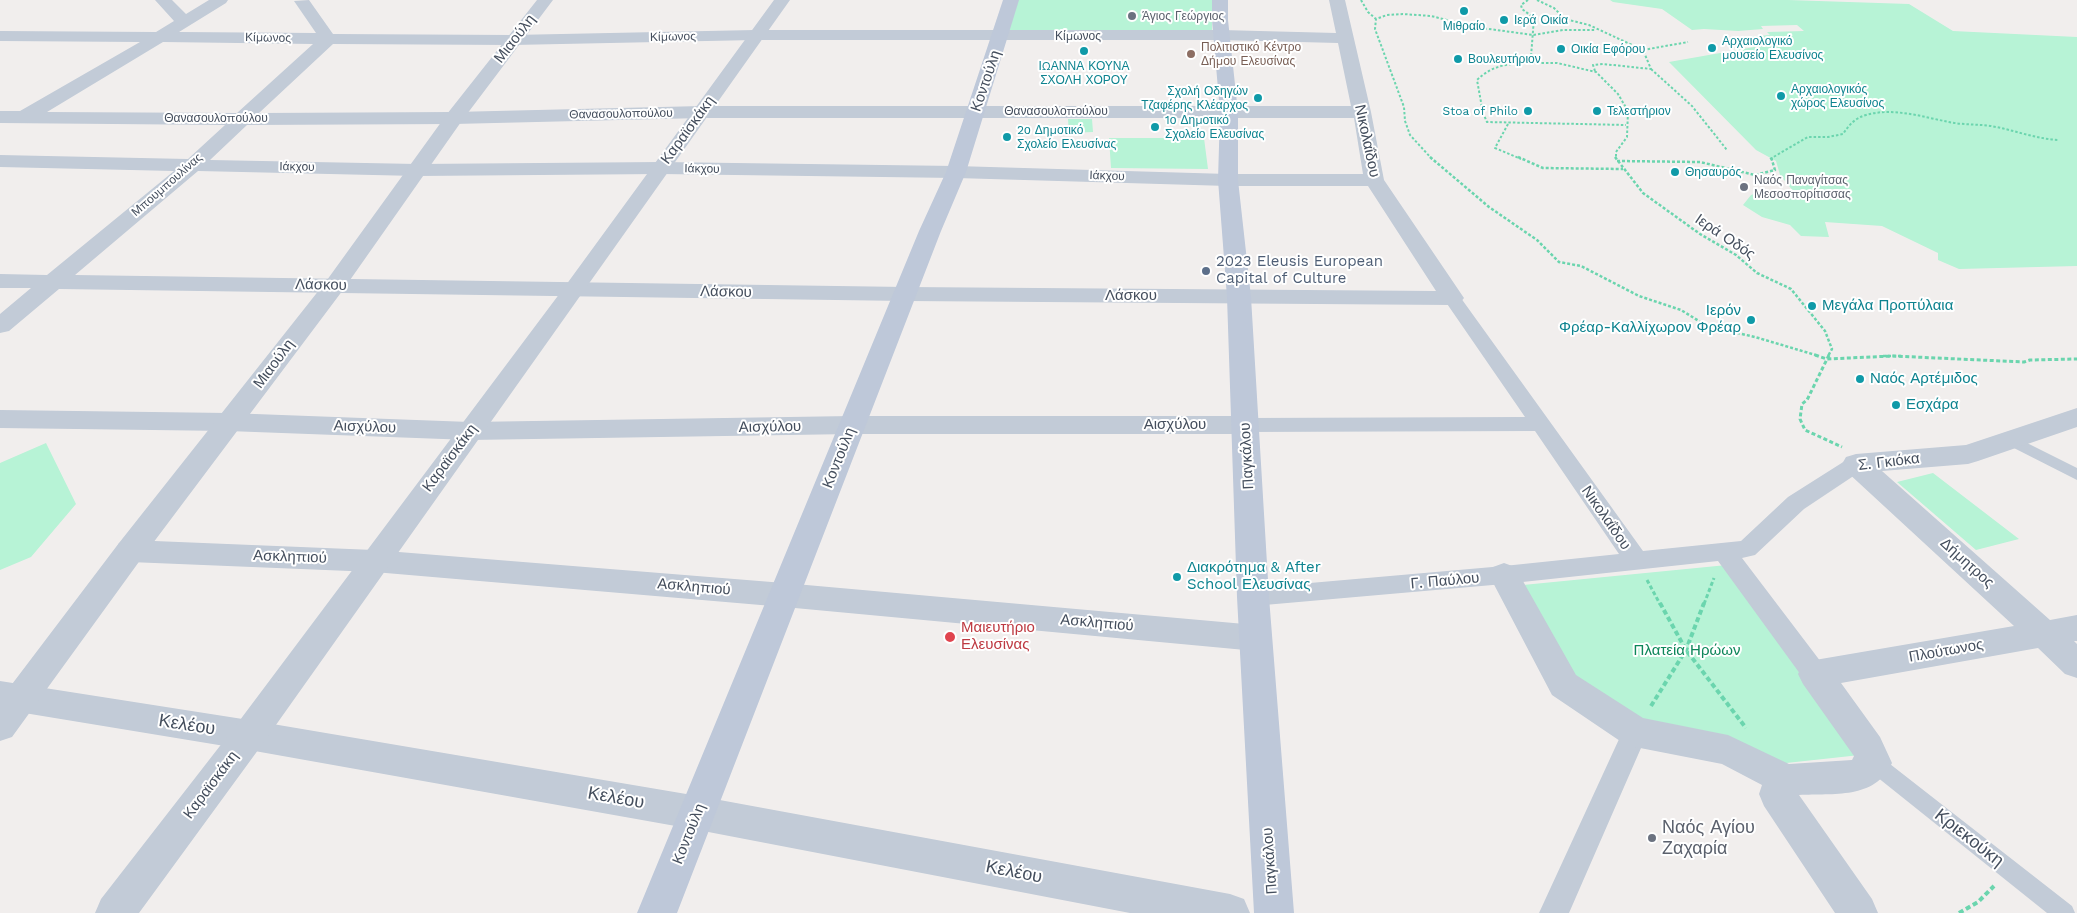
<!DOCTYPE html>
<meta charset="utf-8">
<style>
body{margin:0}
canvas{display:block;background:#f1eeed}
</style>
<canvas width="2077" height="913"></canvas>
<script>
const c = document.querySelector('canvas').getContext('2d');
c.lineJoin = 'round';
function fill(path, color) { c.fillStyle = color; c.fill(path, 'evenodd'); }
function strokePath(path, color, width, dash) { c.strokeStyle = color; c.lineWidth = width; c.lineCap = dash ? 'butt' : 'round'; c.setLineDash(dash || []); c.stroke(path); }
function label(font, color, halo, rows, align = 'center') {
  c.font = font + ' "Work Sans",sans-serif'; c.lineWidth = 4; c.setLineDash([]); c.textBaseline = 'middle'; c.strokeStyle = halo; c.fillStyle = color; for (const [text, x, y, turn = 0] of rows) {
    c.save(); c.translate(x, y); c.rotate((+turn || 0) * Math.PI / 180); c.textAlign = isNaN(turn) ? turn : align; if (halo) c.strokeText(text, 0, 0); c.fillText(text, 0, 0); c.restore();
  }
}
fill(new Path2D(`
 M1018 0H1212V33H1008Z
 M1610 0H1788L1909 4 1953 31 2077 37V266L1959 269 1938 260V253L1882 226 1825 222 1829 237 1801 236 1790 225 1762 217 1743 205 1751 195 1763 191 1773 199 1799 198 1780 175 1776 161 1756 150 1669 62 1760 46 1743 37 1770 35 1767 32 1804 31 1797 25 1761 26 1763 29 1738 31 1704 29 1692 30 1662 9 1613 2Z
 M1068 119H1092L1093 132 1069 133Z
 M1109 138H1204L1208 169 1111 168Z
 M46 443 76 504 31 557 0 570V463Z
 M1933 473 2019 539 1976 550 1897 482Z
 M1727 565 1860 755 1768 765 1633 723 1573 683 1523 585Z`), '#b7f3d6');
strokePath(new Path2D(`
 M1361 0 1368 12 1376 19
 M1528 0 1521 5 1522 9 1534 18 1531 57 1534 63H1557L1596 72 1618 94 1628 111 1627 137 1616 152V159
 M1537 0 1554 8 1565 19 1589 25 1643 50
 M1534 63C1512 63 1493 64 1477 80L1483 113 1487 122 1626 125
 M1651 69 1692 106 1727 150
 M1595 71 1593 65 1603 64 1651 69 1643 50 1688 42
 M1508 124 1495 148 1521 159
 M1432 159 1410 135 1405 121 1404 107 1375 29 1376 19 1387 15 1403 14 1431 16 1475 27 1533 35 1563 30H1596
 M1770 159 1808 137H1828L1843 134C1849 125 1855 118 1866 115 1893 107 1923 117 1949 122 1963 125 1977 124 1991 126 2014 130 2036 139 2059 140`), '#6bd5ae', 2, [2.5, 2]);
strokePath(new Path2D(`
 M1430 157 1489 207 1537 240 1559 262 1581 266 1639 296 1681 310 1707 326 1755 337 1819 356
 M1518 157 1543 168 1623 169
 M1615 157 1643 193 1700 234 1736 255 1757 273 1791 289 1825 331 1832 349 1828 356
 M1617 161 1700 162 1755 175 1775 170 1771 157
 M1883 356H1903`), '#6bd5ae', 2.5, [3, 2]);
strokePath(new Path2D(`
 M1815 355 1827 359 1893 356 2024 362 2030 360 2077 359
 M1829 355 1807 400 1802 404 1800 419 1805 430 1842 447
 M1647 580 1660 604
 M1704 604 1714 578`), '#6bd5ae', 3, [4, 2.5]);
strokePath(new Path2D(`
 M1660 603 1686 650 1746 728
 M1651 706 1686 650 1704 603
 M1959 913 1978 902 1994 886`), '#6bd5ae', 4, [5, 3]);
fill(new Path2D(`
 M2011 435 2077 468V480L2006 444 2004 440 2006 436Z
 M1874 754 1881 757 2072 906 2075 913H2047L1867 769 1864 763 1867 757Z`), '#c2cbd7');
fill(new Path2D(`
 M1452 293 1458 294 1643 551 1741 541 1788 497 1848 459 1856 457 1864 459 1867 464 1864 469 1804 509 1755 555 1742 558 1824 666 1828 674 1824 682 1815 685 1806 682 1718 561 1504 584 1253 606 1245 604 1241 597 1245 590 1253 588 1504 566 1619 554 1535 431 1245 432 1238 430 1235 425 1238 420 1245 418 1525 417 1443 298 1446 294Z
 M1635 720 1644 724 1648 732 1569 913H1539L1626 724Z`), '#c2cbd7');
fill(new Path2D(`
 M155 0H172L186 14 209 0H228L226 3 179 32 316 33 294 1 309 0 333 34 513 35 755 30H1221L1336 33 1329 0H1345L1371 112 1384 180 1464 298 1460 303 1452 305 906 301 59 289 9 331 0 333V314L31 288H0V274L47 275 174 171 0 167V155L188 159 225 125 0 123V111H20L140 42 0 41V31L156 32 174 21ZM755 40H1221L1338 43 1351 106H702L454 112 259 113 333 44 513 45ZM163 42 313 44 237 113 47 112ZM702 118H1354L1363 174H1228L956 166 661 162 417 164 210 160 247 125 454 124ZM198 171 417 176 661 174 956 178 1228 186H1368L1436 291 906 287 75 275Z
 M2077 408V427L1978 461 1968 464 1882 471 2050 620 2077 615V641H2074L2077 644V678L2065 674 2038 648 1841 683 1880 737 1892 763C1875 800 1833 793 1799 795L1872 899 1878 913H1835L1764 806 1759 794 1762 785 1722 764 1635 747 1623 743 1552 695 1489 575 1493 567 1504 563 1515 567 1576 675 1643 718 1728 735 1789 764 1852 760 1854 756 1803 684 1798 674 1803 664 1815 660 2014 626 1846 471 1842 464 1846 457 1856 454 1966 445Z
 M0 410 228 413 470 422 852 416H1245L1254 419 1258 425 1254 431 1245 434H852L470 440 228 431 0 428Z
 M130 540 374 550 784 583 1256 625 1267 629 1272 638 1267 647 1256 651 784 607 374 572 130 562 119 559 115 551 119 543Z
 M0 681 249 720 698 796 1230 894 1244 899 1250 913H1130L698 830 249 750 0 709Z`), '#c2cbd7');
fill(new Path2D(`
 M537 0H553L461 122 343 290 141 559 12 737 0 741V700L119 543 327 280 447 114Z
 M774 0H790L261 746 139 913H95L101 899 237 724 566 285Z`), '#c2cbd7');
fill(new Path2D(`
 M1003 0H1019L966 172 941 231 677 913H637L919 231 946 172Z
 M1212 0H1228V20L1238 112V180L1251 297 1269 597 1294 913H1254L1237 597 1227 297 1218 180 1220 112 1212 20Z`), '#bec8d9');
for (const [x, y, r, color] of [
 [1464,11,5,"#0f9aa8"],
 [1132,16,5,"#6b7280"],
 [1504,20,5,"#0f9aa8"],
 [1712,48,5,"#0f9aa8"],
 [1561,49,5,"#0f9aa8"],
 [1084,51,5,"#0f9aa8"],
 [1191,54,5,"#8d6e63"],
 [1458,59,5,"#0f9aa8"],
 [1781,96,5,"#0f9aa8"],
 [1258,98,5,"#0f9aa8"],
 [1528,111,5,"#0f9aa8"],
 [1597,111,5,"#0f9aa8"],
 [1155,127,5,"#0f9aa8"],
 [1007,137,5,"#0f9aa8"],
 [1675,172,5,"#0f9aa8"],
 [1744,187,5,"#6b7280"],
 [1206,271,5,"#5c6f8a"],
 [1812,306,5,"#0f9aa8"],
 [1751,320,5,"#0f9aa8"],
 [1860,379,5,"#0f9aa8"],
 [1896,405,5,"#0f9aa8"],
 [1177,577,5,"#0f9aa8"],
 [950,637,6,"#e0444e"],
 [1652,838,5,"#6b7280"]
]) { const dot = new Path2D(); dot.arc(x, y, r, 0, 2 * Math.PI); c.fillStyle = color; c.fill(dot); strokePath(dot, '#fff', 2); }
label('12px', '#5b616d', '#fff', [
 ["Άγιος Γεώργιος",1142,16],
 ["Ναός Παναγίτσας",1754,180],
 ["Μεσοσπορίτισσας",1754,194]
], 'left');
label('12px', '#0d838f', '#fff', [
 ["Ιερά Οικία",1514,20],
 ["Μιθραίο",1464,26,"center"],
 ["Αρχαιολογικό",1722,41],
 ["μουσείο Ελευσίνος",1722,55],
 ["Οικία Εφόρου",1571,49],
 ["Βουλευτήριον",1468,59],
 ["ΙΩΑΝΝΑ ΚΟΥΝΑ",1084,66,"center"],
 ["ΣΧΟΛΗ ΧΟΡΟΥ",1084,80,"center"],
 ["Αρχαιολογικός",1791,89],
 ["χώρος Ελευσίνος",1791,103],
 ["Σχολή Οδηγών",1248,91,"right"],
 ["Τζαφέρης Κλέαρχος",1248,105,"right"],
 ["Stoa of Philo",1518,111,"right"],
 ["Τελεστήριον",1607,111],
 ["1ο Δημοτικό",1165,120],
 ["Σχολείο Ελευσίνας",1165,134],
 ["2ο Δημοτικό",1017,130],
 ["Σχολείο Ελευσίνας",1017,144],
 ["Θησαυρός",1685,172]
], 'left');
label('12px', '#444e5d', '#fff', [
 ["Κίμωνος",1078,36],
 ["Κίμωνος",673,37,-1],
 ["Κίμωνος",268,38,1],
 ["Θανασουλοπούλου",1056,111],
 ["Θανασουλοπούλου",621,114,-1],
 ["Θανασουλοπούλου",216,118],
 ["Ιάκχου",297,167,1],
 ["Ιάκχου",702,169,1],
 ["Ιάκχου",1107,176,2],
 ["Μπουμπουλίνας",167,185,-41]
]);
label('12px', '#785e54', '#fff', [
 ["Πολιτιστικό Κέντρο",1201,47],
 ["Δήμου Ελευσίνας",1201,61]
], 'left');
label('15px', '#444e5d', '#fff', [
 ["Μιαούλη",515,39,-52],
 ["Κοντούλη",986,81,-71],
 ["Καραϊσκάκη",688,130,-54],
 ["Νικολαΐδου",1367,141,78],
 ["Ιερά Οδός",1725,237,34],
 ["Λάσκου",321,285,1],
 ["Λάσκου",726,292,1],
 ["Λάσκου",1131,296],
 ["Μιαούλη",274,364,-53],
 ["Αισχύλου",1175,425],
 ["Αισχύλου",365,427,2],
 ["Αισχύλου",770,427,-1],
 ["Παγκάλου",1247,456,-93],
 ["Καραϊσκάκη",450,458,-53],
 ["Κοντούλη",839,458,-68],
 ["Σ. Γκιόκα",1889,462,-7],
 ["Νικολαΐδου",1606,518,55],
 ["Ασκληπιού",290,557,2],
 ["Δήμητρος",1967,563,42],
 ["Γ. Παύλου",1445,581,-5],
 ["Ασκληπιού",694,587,5],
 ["Ασκληπιού",1097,623,5],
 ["Πλούτωνος",1946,651,-10],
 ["Καραϊσκάκη",211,785,-53],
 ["Κοντούλη",689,834,-68],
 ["Παγκάλου",1270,861,-94]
]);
label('15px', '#4e5e75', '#fff', [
 ["2023 Eleusis European",1216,262],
 ["Capital of Culture",1216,279]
], 'left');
label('15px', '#0d838f', '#fff', [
 ["Μεγάλα Προπύλαια",1822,306],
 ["Ιερόν",1741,311,"right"],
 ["Φρέαρ-Καλλίχωρον Φρέαρ",1741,328,"right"],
 ["Ναός Αρτέμιδος",1870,379],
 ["Εσχάρα",1906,405],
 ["Διακρότημα & After",1187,568],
 ["School Ελευσίνας",1187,585]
], 'left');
label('15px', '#be3a42', '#fff', [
 ["Μαιευτήριο",961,628],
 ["Ελευσίνας",961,645]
], 'left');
label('15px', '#0d8659', '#fff', [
 ["Πλατεία Ηρώων",1687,651]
]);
label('18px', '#444e5d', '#fff', [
 ["Κελέου",187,725,9],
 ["Κελέου",616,798,10],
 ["Κριεκούκη",1969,838,38],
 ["Κελέου",1014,872,11]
]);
label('18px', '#5b616d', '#fff', [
 ["Ναός Αγίου",1662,828],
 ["Ζαχαρία",1662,849]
], 'left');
</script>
